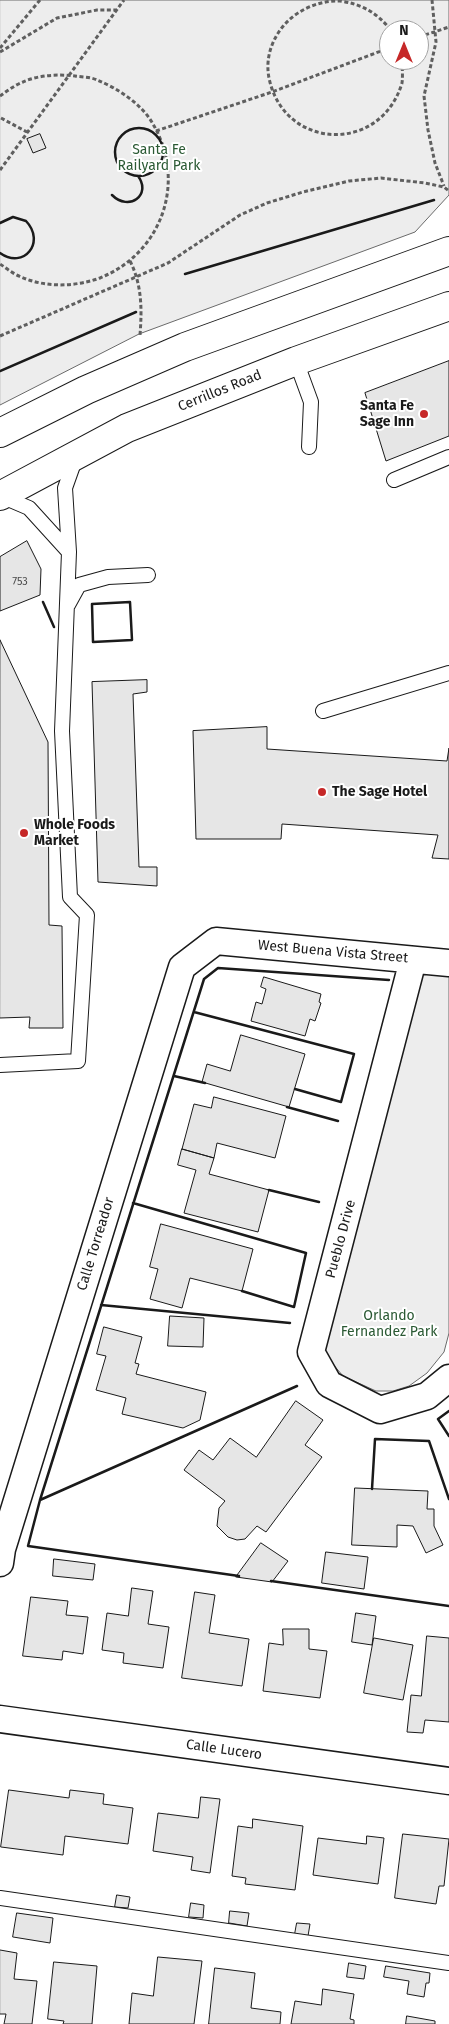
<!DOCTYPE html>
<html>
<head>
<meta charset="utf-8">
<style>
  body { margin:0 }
  #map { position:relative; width:449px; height:2024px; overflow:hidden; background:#fff; font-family:"Fira Sans",sans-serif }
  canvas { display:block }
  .north { position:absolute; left:379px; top:20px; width:50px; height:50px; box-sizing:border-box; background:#fff; border:1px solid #a3a3a3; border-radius:50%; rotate:0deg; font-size:14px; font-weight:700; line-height:20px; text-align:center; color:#1a1a1a }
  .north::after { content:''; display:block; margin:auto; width:18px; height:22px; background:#c62828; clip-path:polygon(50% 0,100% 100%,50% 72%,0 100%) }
</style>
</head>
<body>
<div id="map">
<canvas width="449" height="2024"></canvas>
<div class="north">N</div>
</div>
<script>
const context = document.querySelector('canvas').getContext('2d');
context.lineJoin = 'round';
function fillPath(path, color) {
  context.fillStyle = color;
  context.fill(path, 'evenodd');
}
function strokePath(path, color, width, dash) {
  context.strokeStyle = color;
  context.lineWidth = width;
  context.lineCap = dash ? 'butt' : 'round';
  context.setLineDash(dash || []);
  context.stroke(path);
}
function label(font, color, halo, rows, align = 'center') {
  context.font = font + ' "Fira Sans",sans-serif';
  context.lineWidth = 4;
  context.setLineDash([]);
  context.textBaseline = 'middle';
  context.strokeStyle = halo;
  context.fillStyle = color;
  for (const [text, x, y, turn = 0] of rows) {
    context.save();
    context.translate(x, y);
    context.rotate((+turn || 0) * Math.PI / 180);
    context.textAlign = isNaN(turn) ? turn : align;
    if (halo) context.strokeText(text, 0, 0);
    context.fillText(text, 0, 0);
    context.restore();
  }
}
const green = new Path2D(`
  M0,0h449v195l-34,37 -276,102 -139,71zM389,30h30v30h-30z
  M419,970l30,3v360l-5,19 -17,21 -18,13 -16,5h-17l-33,-15 -23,-27z`);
fillPath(green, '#ededed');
strokePath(green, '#6a6a6a', 1);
const building = new Path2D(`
  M40,134l6,14 -13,5 -6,-14z
  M449,361v75l-63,25 -21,-68z
  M27,541l14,28 -1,26 -40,16v-54z
  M0,640l48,102 1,183 13,1 1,102h-34l1,-11 -30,1z
  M147,680v12l-14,2 6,173h18v19l-59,-4 -6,-200z
  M267,727v22l180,12 2,-13v111l-17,-1 6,-23 -156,-11 -1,15h-85l-3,-108z
  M264,977l57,17 -2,8 2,1 -6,18 -5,-2 -5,17 -54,-15 5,-19 6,2 4,-15 -5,-2z
  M241,1035l64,19 -16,53 -87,-25 5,-18 23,7z
  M214,1097l72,19 -11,42 -58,-15 -3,15 -32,-9 12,-45 17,4z
  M182,1149l32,9 -5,16 60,16 -11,42 -74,-19 12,-43 -18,-5z
  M161,1224l92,25 -11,42 -52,-13 -8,30 -32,-9 8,-30 -8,-2z
  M170,1316l34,2 -1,29 -35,-1z
  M104,1327l38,10 -7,26 4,1 -3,10 70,18 -6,28 -17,8 -61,-14 4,-16 -30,-8 10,-34 -9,-2z
  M296,1401l27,19 -18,25 17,12 -56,75 -9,-6 -12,13 -8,1 -9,-3 -11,-11 2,-18 6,-7 -41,-31 15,-20 14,10 17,-22 26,19z
  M355,1488l73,3 -1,18h7v17l9,19 -17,8 -13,-27 -16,-1v22l-45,-2z
  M261,1543l27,18 -16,21 -36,-5z
  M326,1552l42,5 -4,32 -42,-6z
  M54,1559l41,5 -2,16 -40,-4z
  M132,1588l21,3 -5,33 21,3 -6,41 -40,-5 1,-10 -22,-3 5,-37 21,3z
  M195,1592l20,3 -6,38 40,6 -7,47 -60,-8z
  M31,1597l37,4 -2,14 22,2 -5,37 -20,-3 -1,9 -39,-4z
  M356,1613l20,3 -4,29 -20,-3z
  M283,1629h26v20l18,2 -7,47 -57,-7 6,-48 14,2z
  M427,1636l22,2v84l-24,-2 -2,13 -16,-1 4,-37 10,1z
  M374,1638l39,7 -10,55 -39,-7z
  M9,1790l60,8 1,-8 34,4 -1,10 30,4 -5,36 -63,-8 -2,19 -62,-8z
  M201,1797l19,2 -10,74 -19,-3 2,-13 -40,-6 5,-38 40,5z
  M253,1819l50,7 -8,64 -50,-6 1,-6 -14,-2 6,-50 14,2z
  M403,1834l46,5 -5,47h-5l-3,18 -41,-6z
  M367,1836l17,2 -6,46 -65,-9 5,-37 48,6z
  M117,1895l13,2 -2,11 -13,-1z
  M191,1903l13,2 -1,13 -14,-1z
  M230,1911l19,2 -2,13 -18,-3z
  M17,1913l36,5 -3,25 -37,-6z
  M297,1923l13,1 -2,12 -13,-2z
  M0,1950l17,3 -3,26 23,2 -5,43h-28l2,-10h-6z
  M158,1957l44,4 -8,63h-65l3,-31 21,3z
  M54,1962l43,4 -5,58h-29l1,-3 -16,-2z
  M349,1963l17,3 -2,13 -17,-2z
  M386,1966l44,7 -1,10h-3l-2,14 -17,-3 2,-13 -25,-4z
  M215,1968l40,5 -4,35 30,4 -1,12h-71z
  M323,1989l31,5 -4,25 4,1v4h-63l4,-23 26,4z
  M407,2016l28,5v3h-29z`);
fillPath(building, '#e6e6e6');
strokePath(building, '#1a1a1a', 1);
const service = new Path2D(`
  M296,361l15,41 -2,45
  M394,480l55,-23
  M1,496l28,12 40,44
  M68,605l11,-20 29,-8 40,-2
  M323,711l126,-38
  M0,1065l78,-4 9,-146 -17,-18 -8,-166 7,-179 -4,-64 11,-31
  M0,1898l449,65`);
const minor = new Path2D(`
  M413,960l-102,392 18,32 51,26 47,-14 22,-18
  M0,1563l2,-14 180,-582 34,-26 233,22
  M0,1719l449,62`);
const secondary = new Path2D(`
  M0,433l86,-43 99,-43 264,-96
  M0,496l127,-68 169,-67 153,-55`);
strokePath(service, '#1a1a1a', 16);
strokePath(minor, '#1a1a1a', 29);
strokePath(secondary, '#1a1a1a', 30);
strokePath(new Path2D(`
  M432,0l4,42 -12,54 4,34 7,33 9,23
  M391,30c-14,-17 -29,-26 -51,-29 -19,-1 -41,8 -54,22 -14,15 -21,35 -17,55 15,73 112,76 133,5 1,-7 0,-16 0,-23
  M419,37l30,-10
  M0,48l40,-48
  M0,52l57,-34 40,-8h20
  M0,96c7,-5 15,-11 23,-14 15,-7 35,-8 52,-6 7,1 16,1 22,4 20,8 45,24 56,44 34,58 9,129 -53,154 -25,9 -56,10 -81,-2 -7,-3 -13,-8 -19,-12
  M1,118l26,14
  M156,131l116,-39 117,-44
  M0,170l124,-170
  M130,261c12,24 12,48 10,74
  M0,336l168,-73 72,-48 27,-12 36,-11 46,-11 32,-3 44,5 19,4 5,4`), '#5f5f5f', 3, [4, 2.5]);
strokePath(service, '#fff', 14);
strokePath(minor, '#fff', 26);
strokePath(secondary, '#fff', 28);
strokePath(new Path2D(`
  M115 152a24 24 0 1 1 48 0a24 24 0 1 1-48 0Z
  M112,195c17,17 40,0 26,-19
  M0,223l13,-6 13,4c20,21 -2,49 -26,32
  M185,274l249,-74
  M0,371l136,-59
  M43,602l11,25
  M130,602l2,38 -39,2 -1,-38z
  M194,1012l160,42 -13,48 -46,-13
  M174,1076l31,7
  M287,1107l51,14
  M269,1190l50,12
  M133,1203l173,50 -12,54 -52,-16
  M101,1305l189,18
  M449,1411l-11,8 11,17
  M372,1489l3,-50 54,2 20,58
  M40,1500l164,-521 14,-11 171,12
  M239,1576l-211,-30 12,-46 257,-114
  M271,1581l178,25`), '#1a1a1a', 2.5);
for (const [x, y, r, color] of [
  [424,414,5,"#c62828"],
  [322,792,5,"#c62828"],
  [24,833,5,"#c62828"]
]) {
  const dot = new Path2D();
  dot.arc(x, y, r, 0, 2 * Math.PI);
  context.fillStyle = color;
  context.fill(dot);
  strokePath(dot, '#fff', 2);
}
label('11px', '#4d4d4d', null, [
  ["753",20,582]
]);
label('14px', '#2b5a34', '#fff', [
  ["Santa Fe",159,150],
  ["Railyard Park",159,166],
  ["Orlando",389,1316],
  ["Fernandez Park",389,1332]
]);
label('14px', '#1a1a1a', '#fff', [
  ["Cerrillos Road",220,391,-22],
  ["West Buena Vista Street",333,952,5],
  ["Pueblo Drive",341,1239,-75],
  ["Calle Torreador",96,1244,-73],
  ["Calle Lucero",224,1750,8]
]);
label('bold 14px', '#1a1a1a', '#fff', [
  ["Santa Fe",414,406,"right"],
  ["Sage Inn",414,422,"right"],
  ["The Sage Hotel",332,792],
  ["Whole Foods",34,825],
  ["Market",34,841]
], 'left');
</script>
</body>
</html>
